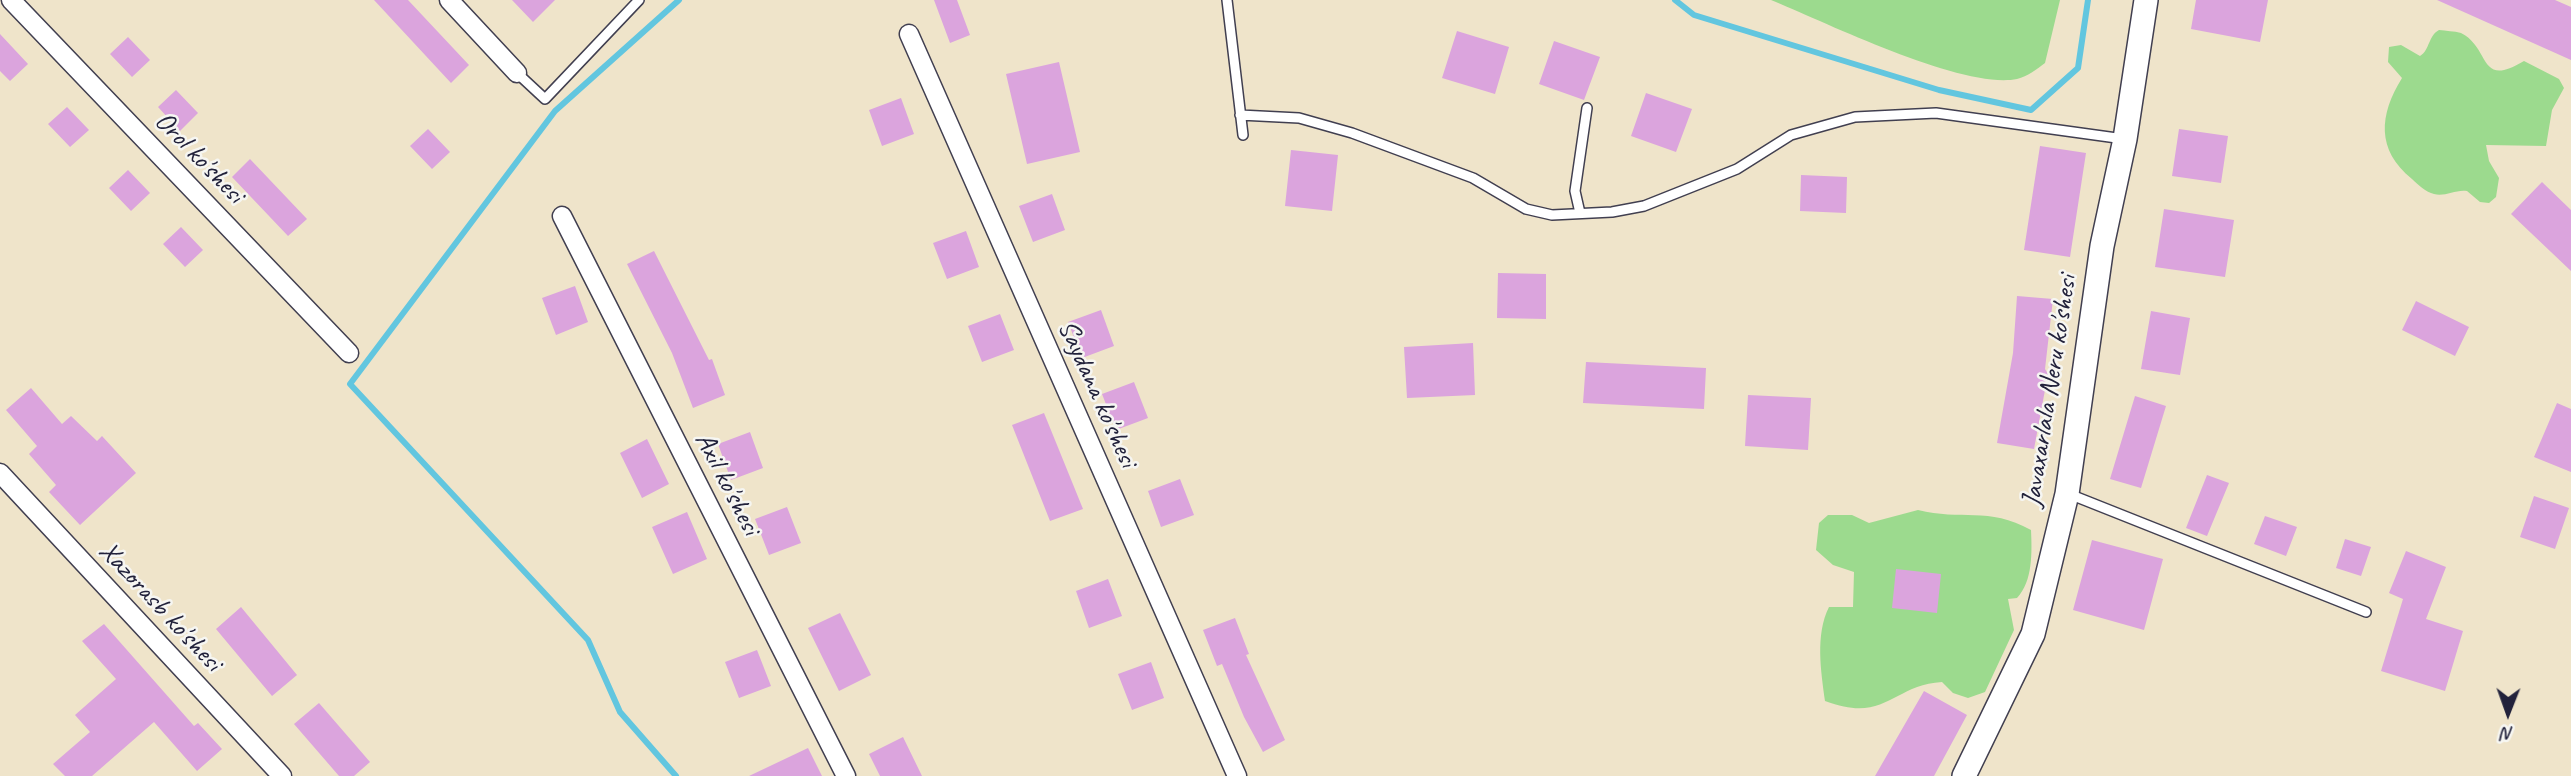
<!DOCTYPE html>
<html>
<head>
<meta charset="utf-8">
<style>
  body { margin:0 }
  #map { position:relative; width:2571px; height:776px; overflow:hidden; background:#efe4ca; font-family:Caveat,sans-serif }
  canvas { display:block }
  .north { position:absolute; left:2473px; top:678px; width:70px; height:70px; -webkit-text-stroke:5px #f6f6f2; paint-order:stroke; rotate:181deg; font-size:19px; font-weight:700; line-height:28px; text-align:center; color:#22223b }
  .north::after { content:''; display:block; margin:auto; width:24px; height:32px; background:#22223b; clip-path:polygon(50% 0,100% 100%,50% 72%,0 100%) }
</style>
</head>
<body>
<div id="map">
<canvas width="2571" height="776"></canvas>
<div class="north">N</div>
</div>
<script>
const context = document.querySelector('canvas').getContext('2d');
context.lineJoin = 'round';
function fillPath(path, color) {
  context.fillStyle = color;
  context.fill(path, 'evenodd');
}
function strokePath(path, color, width, dash) {
  context.strokeStyle = color;
  context.lineWidth = width;
  context.lineCap = dash ? 'butt' : 'round';
  context.setLineDash(dash || []);
  context.stroke(path);
}
function label(font, color, halo, rows, align = 'center') {
  context.font = font + ' Caveat,sans-serif';
  context.lineWidth = 5;
  context.setLineDash([]);
  context.textBaseline = 'middle';
  context.strokeStyle = halo;
  context.fillStyle = color;
  for (const [text, x, y, turn = 0] of rows) {
    context.save();
    context.translate(x, y);
    context.rotate((+turn || 0) * Math.PI / 180);
    context.textAlign = isNaN(turn) ? turn : align;
    if (halo) context.strokeText(text, 0, 0);
    context.fillText(text, 0, 0);
    context.restore();
  }
}
fillPath(new Path2D(`
  M1771,0h289l-15,63c-9,7 -17,13 -28,16 -54,11 -192,-57 -246,-79z
  M2439,30c7,1 15,1 22,3 30,15 17,56 63,28l35,18 5,9 -12,22 -6,36 -60,-1 3,16 10,17 -3,19 -7,6 -9,-1 -13,-11c-11,-2 -22,6 -33,3 -8,-2 -16,-9 -22,-15 -36,-29 -33,-64 -10,-101l-14,-16 1,-15 12,-2 19,11c10,-6 8,-20 19,-26z
  M1918,510c43,11 70,-4 113,20 1,22 2,51 -14,68l-9,1 6,31 -29,62 -17,6 -15,-5 -11,-11c-50,3 -56,42 -117,19 -4,-30 -10,-66 4,-94h24l1,-35 -21,-7 -17,-15 3,-27 9,-8h24l17,8z`), '#9cda8e');
strokePath(new Path2D(`
  M1675,0l19,15 245,75 92,20 47,-42 10,-68
  M676,776l-56,-64 -32,-72 -238,-256 205,-273 124,-111`), '#62c6df', 6);
fillPath(new Path2D(`
  M374,0h34l61,65 -18,18z
  M512,0h43l-22,22z
  M934,0h23l13,35 -20,8z
  M2196,0h72l-8,42 -69,-13z
  M2437,0h118l16,7v53z
  M1457,31l52,16 -14,47 -53,-16z
  M0,34l28,30 -18,17 -10,-10z
  M128,37l22,23 -18,17 -22,-23z
  M1554,41l46,16 -16,43 -45,-16z
  M1059,62l21,90 -53,12 -21,-90z
  M176,90l22,23 -18,18 -22,-24z
  M1646,93l46,16 -16,43 -45,-16z
  M901,98l13,36 -32,12 -13,-36z
  M67,107l22,23 -19,17 -22,-23z
  M428,129l22,23 -18,17 -22,-23z
  M2179,129l49,7 -7,47 -49,-7z
  M2040,146l46,7 -16,104 -46,-7z
  M1291,150l47,5 -6,56 -47,-5z
  M250,159l57,60 -19,17 -56,-59z
  M128,170l22,23 -19,18 -22,-23z
  M1801,175l46,2 -1,36 -46,-2z
  M2542,182l29,28v61l-60,-57z
  M1052,194l13,36 -32,12 -14,-36z
  M2164,209l70,11 -9,57 -70,-10z
  M181,227l22,23 -18,17 -22,-23z
  M966,231l13,36 -32,12 -14,-36z
  M654,251l55,109 3,-1 13,36 -32,13 -21,-55 -45,-89z
  M1498,273l48,1v45l-49,-1z
  M575,286l13,36 -32,13 -14,-37z
  M2017,296l36,3 -8,70 3,5 -14,75 -37,-6 16,-90z
  M2416,301l53,26 -14,29 -53,-26z
  M1101,310l13,36 -32,12 -14,-36z
  M2151,311l39,7 -10,57 -39,-6z
  M1000,314l14,36 -32,12 -14,-36z
  M1473,343l2,52 -68,3 -3,-51z
  M1586,362l120,6 -2,41 -121,-6z
  M1134,382l14,36 -32,12 -14,-36z
  M31,388l31,36 9,-8 26,25 5,-5 34,37 -56,52 -31,-33 7,-7 -27,-31 8,-8 -31,-36z
  M1748,395l63,3 -3,52 -63,-4z
  M2135,396l31,10 -25,82 -31,-9z
  M2557,403l14,6v63l-37,-15z
  M1044,413l39,96 -33,12 -38,-96z
  M750,432l13,36 -32,12 -13,-36z
  M647,439l22,45 -27,14 -22,-45z
  M2207,475l22,8 -22,53 -21,-8z
  M1180,479l14,36 -33,12 -13,-36z
  M2534,496l35,12 -14,41 -35,-12z
  M787,507l14,36 -32,12 -14,-36z
  M687,512l20,47 -34,15 -21,-47z
  M2265,516l32,11 -11,29 -32,-12z
  M2345,539l26,8 -10,29 -25,-8z
  M2092,540l71,19 -19,71 -71,-20z
  M2406,551l40,16 -20,52 37,12 -18,60 -64,-20 22,-72 -14,-6z
  M1896,569l45,5 -4,39 -45,-5z
  M1108,579l14,37 -33,12 -13,-37z
  M241,607l56,68 -25,21 -56,-67z
  M840,613l31,62 -32,16 -31,-63z
  M1235,618l14,36 -3,1 39,85 -22,12 -19,-35 -22,-53 -5,2 -14,-36z
  M104,624l90,102 4,-3 24,26 -25,22 -43,-49 -62,54h-27l-12,-12 37,-32 -15,-17 41,-36 -34,-38z
  M757,650l14,36 -32,12 -14,-36z
  M1151,662l13,36 -32,12 -14,-36z
  M1924,691l43,24 -33,61h-59z
  M319,703l51,59 -16,14h-15l-45,-52z
  M903,737l19,39h-42l-11,-22z
  M808,748l14,28h-73z`), '#dba4dd');
const service = new Path2D(`
  M1227,0l16,135
  M517,73l28,26 94,-99
  M1240,115l59,3 53,15 121,45 53,31 26,6 60,-3 32,-6 93,-37 54,-34 64,-18 81,-4 188,26
  M1580,213l-5,-22 12,-83
  M2069,494l297,118`);
const minor = new Path2D(`
  M11,0l338,353
  M449,0l68,73
  M909,34l328,742
  M562,216l284,560
  M0,473l282,303`);
const tertiary = new Path2D(`
  M1964,776l69,-142 34,-140 35,-248 23,-107 21,-139`);
strokePath(service, '#413f50', 12);
strokePath(minor, '#413f50', 21);
strokePath(tertiary, '#413f50', 26);
strokePath(service, '#fff', 9);
strokePath(minor, '#fff', 18);
strokePath(tertiary, '#fff', 23);
label('28px', '#22223b', '#f6f6f2', [
  ["Orol ko'shesi",199,158,46],
  ["Javaxarlala Neru ko'shesi",2050,391,-81],
  ["Saydana ko'shesi",1097,394,66],
  ["Axil ko'shesi",727,484,63],
  ["Xazorasb ko'shesi",160,607,47]
]);
</script>
</body>
</html>
